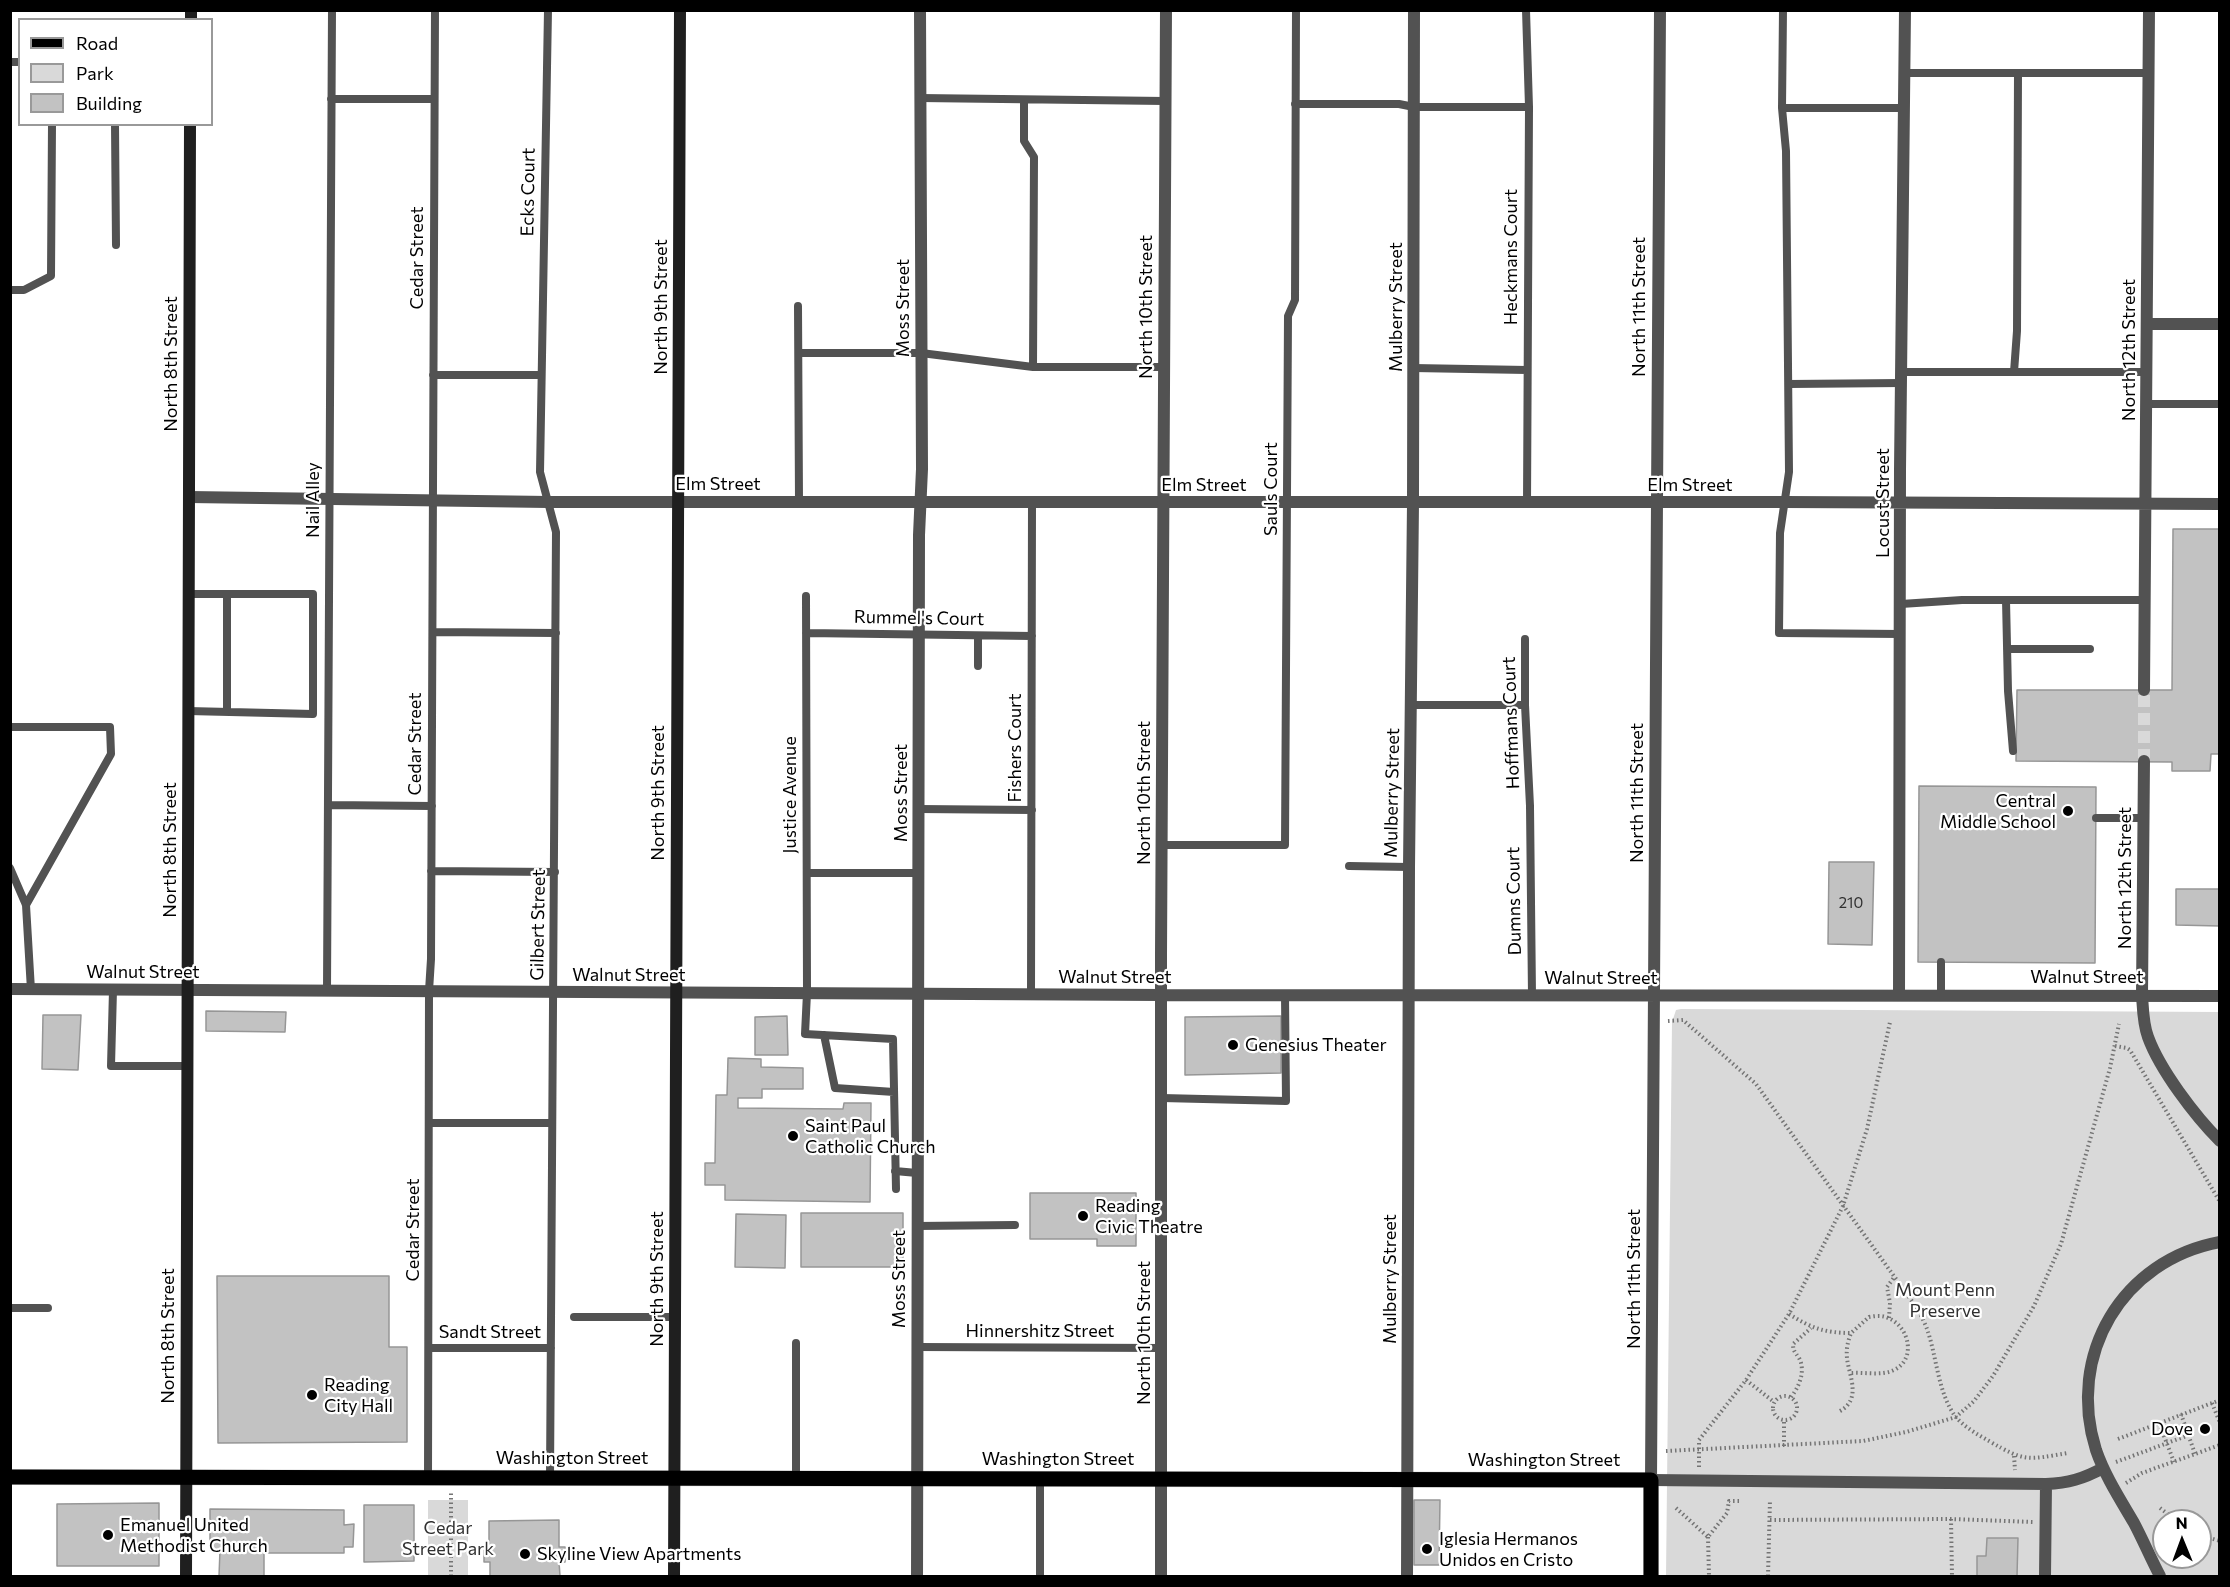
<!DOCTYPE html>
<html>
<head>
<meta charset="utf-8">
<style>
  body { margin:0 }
  #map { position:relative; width:2230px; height:1587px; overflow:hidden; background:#fff; font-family:Commissioner,sans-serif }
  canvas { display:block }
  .frame { position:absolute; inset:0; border:12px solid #000; pointer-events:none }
  .legend { position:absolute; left:18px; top:18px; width:195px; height:108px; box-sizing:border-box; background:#fff; border:2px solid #999; margin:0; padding:8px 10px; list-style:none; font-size:18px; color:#000 }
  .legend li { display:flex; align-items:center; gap:12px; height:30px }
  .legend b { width:30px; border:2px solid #999 }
  .north { position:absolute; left:2152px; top:1509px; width:60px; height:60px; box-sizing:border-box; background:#fff; border:2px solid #999; border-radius:50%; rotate:359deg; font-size:16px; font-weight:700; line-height:24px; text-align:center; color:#000 }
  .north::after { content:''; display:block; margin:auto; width:21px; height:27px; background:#000; clip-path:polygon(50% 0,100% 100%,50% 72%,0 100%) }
</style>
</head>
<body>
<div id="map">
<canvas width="2230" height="1587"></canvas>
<div class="frame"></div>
<ul class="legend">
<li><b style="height:8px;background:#000"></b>Road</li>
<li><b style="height:16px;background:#d9d9d9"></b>Park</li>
<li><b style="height:16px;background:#c2c2c2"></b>Building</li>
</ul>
<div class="north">N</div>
</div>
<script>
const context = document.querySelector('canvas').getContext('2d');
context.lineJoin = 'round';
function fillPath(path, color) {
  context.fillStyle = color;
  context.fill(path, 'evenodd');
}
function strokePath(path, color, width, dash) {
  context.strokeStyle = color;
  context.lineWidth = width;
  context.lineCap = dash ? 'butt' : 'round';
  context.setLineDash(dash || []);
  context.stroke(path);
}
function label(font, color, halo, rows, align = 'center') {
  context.font = font + ' Commissioner,sans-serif';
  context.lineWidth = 4.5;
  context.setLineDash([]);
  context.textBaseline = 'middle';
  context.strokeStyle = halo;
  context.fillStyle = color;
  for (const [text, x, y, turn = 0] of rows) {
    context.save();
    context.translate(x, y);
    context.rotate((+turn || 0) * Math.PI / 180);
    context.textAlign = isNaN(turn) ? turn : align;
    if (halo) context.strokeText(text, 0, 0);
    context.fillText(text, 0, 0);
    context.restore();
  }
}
fillPath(new Path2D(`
  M1681,1009l538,3v564h-553l6,-554 4,-12zM2164,1521h36v36h-36z
  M428,1500h40v76h-40z`), '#d9d9d9');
const building = new Path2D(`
  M2173,529h47v225h-9l-1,17h-38v-9l-156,-1 1,-71h155z
  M1919,786l177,1 -1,176 -177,-1z
  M1829,862h45l-2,83 -44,-1z
  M2176,889h44v37l-44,-1z
  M206,1011l80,1 -1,20 -79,-1z
  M43,1015h38l-3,55 -36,-1z
  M787,1016l1,39h-33v-38z
  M1281,1016v57l-96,2v-58z
  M728,1058l33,1v8l42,1v21h-41v9h-24v10l105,1 1,-6h27l-1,99 -145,-2v-15h-20v-22h10l1,-68h11z
  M1030,1193h106v53h-39v-7h-67z
  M801,1213h102v54h-102z
  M736,1214l50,1 -1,53 -50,-1z
  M217,1276h172v71h18v95l-189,1z
  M1414,1500h26l-1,65h-25z
  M159,1503v63h-102v-62z
  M364,1505h50v56l-50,1z
  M210,1509l134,1v15l10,-1 -1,23h-9v6h-80v23h-45l1,-26h-10z
  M559,1520v27h6v15h-6l1,14h-70v-14h-6v-15h5v-26z
  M1987,1538h31l-1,38h-40v-20h9z`);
fillPath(building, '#c2c2c2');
strokePath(building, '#969696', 1.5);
strokePath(new Path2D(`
  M2144,761v-71`), '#d9d9d9', 12, [12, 6]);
const primary = new Path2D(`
  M10,1477l1641,3v96`);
strokePath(primary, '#dbdbdb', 16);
strokePath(new Path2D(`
  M1668,1021l15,-1 73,64 163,227c3,7 7,14 9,21 9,27 10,60 27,84 8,10 23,19 34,25 36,21 38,19 79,12
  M2115,1046l12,2 3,2 90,152
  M1789,1314c22,14 36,19 62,19l18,-16c6,-1 13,-2 19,1 21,8 29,41 6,52 -12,6 -30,2 -43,3
  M1889,1318l1,-15 -3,-16 8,-11
  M1746,1380l28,22
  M1773 1408a12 12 0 1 1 24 0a12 12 0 1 1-24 0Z
  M1791,1397c8,-10 15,-26 8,-39 -4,-6 -6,-7 -6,-14l18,-16
  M2212,1403l8,20
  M1840,1411c22,-12 9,-35 7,-53 -1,-9 1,-17 4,-25
  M2181,1414l14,40
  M2159,1423l15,39
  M2118,1439l102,-39
  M1784,1446v-26
  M1666,1451l197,-10 43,-9 50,-15 18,-16 19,-25 41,-70 27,-62 49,-176 9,-44
  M2014,1456l1,14
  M2116,1462l73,-27
  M1699,1467v-27l47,-60 43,-66 54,-108 24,-77 23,-107
  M2126,1483l16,-10 78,-28
  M1676,1508l32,29 19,-24 2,-12h13
  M2160,1508l17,13
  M1951,1519l1,57
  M1770,1520l181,-1 82,3
  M2200,1535l20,6
  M1708,1537l1,39
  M451,1576v-83
  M1768,1576l2,-76`), '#747474', 4, [1.5, 3]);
strokePath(new Path2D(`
  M548,10l-8,462 16,60 -6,946
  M1526,10l3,97 -2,396
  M1783,10l-1,98 4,43 3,321 -9,61 -1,100 122,1
  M10,62h10
  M1905,73h244
  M920,98l245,3
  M331,99h103
  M1024,100v41l10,16 -1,210
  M1295,104h104l15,3h115
  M1782,108h122
  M115,124l1,121
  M10,290h14l27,-14 1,-152
  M798,306l1,196
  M799,353h122l112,14h131
  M1413,368l114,2
  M1903,372h243
  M2014,372l3,-41 1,-258
  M433,375h108
  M1789,384l113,-1
  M2146,404h74
  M227,594v118
  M806,596l1,397 -2,41 88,5 3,150
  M2006,600l2,91 5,60
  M1901,604l61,-4h183
  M433,632l123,1
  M806,633l226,3
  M978,636v30
  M1525,639v66l5,101 2,190
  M2007,649h83
  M1411,705h114
  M188,711l125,3v-120h-124
  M10,727h100l1,27 -85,151
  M328,805l104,1
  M919,809l113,1
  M2096,818h48
  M1162,845h123l3,-529 7,-16 1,-290
  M1349,866l60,1
  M10,868l16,37 5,85
  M431,871l124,1
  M807,873h112
  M1941,962v33
  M113,990l-2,76h76
  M327,991l5,-981
  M1031,994l1,-492
  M824,1035l11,53 59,4
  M1162,1098l124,3 -1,-106
  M429,1123h123
  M895,1171l22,2
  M917,1226l98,-1
  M10,1308h38
  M574,1317h101
  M917,1347l245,1
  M429,1348h122
  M428,1477l1,-486 2,-32 4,-949
  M796,1478v-135
  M1040,1479v97`), '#525252', 8);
strokePath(new Path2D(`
  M2147,324h73
  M189,497l359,5h1236l436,2
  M2144,690l5,-680
  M2144,761l-2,234c1,14 1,29 6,42 12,33 47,79 72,104
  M1899,995l1,-526 5,-459
  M1651,1480l395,4c22,-1 37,-5 57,-16
  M917,1576l2,-1041 3,-66 -2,-459
  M1407,1576l2,-709 4,-364 1,-493
  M2045,1576l1,-92
  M2160,1576c-9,-17 -17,-36 -26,-53 -14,-24 -29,-47 -38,-73 -30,-95 26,-190 124,-208`), '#525252', 12);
strokePath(new Path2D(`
  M10,989l1152,6 1058,1
  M1651,1480l9,-1470
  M1161,1576v-624l5,-942`), '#525252', 12);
strokePath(new Path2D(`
  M191,20v-10
  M186,1576l4,-1452
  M674,1576l6,-1566`), '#1f1f1f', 12);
strokePath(primary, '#000', 15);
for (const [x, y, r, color] of [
  [2068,811,6,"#000"],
  [1233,1045,6,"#000"],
  [793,1136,6,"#000"],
  [1083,1216,6,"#000"],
  [312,1395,6,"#000"],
  [2205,1429,6,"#000"],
  [108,1535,6,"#000"],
  [1427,1549,6,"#000"],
  [525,1554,6,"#000"]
]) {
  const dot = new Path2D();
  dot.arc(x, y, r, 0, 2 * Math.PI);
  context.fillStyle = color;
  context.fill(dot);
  strokePath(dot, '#fff', 2);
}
label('15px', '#303030', null, [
  ["210",1851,903]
]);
label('18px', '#000', '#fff', [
  ["Ecks Court",528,192,-89],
  ["Heckmans Court",1511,257,-90],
  ["Cedar Street",417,258,-90],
  ["North 9th Street",661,307,-90],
  ["North 10th Street",1146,307,-90],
  ["Mulberry Street",1396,307,-90],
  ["North 11th Street",1639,307,-90],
  ["Moss Street",903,308,-90],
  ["North 12th Street",2129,350,-90],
  ["North 8th Street",171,364,-90],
  ["Elm Street",718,484],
  ["Elm Street",1204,485],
  ["Elm Street",1690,485],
  ["Sauls Court",1271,489,-90],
  ["Nail Alley",313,500,-90],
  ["Locust Street",1883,503,-90],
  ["Rummel's Court",919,618,1],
  ["Hoffmans Court",1511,723,-92],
  ["Cedar Street",415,744,-90],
  ["Fishers Court",1015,748,-90],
  ["North 9th Street",658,793,-90],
  ["Moss Street",901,793,-90],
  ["North 10th Street",1144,793,-90],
  ["Mulberry Street",1392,793,-89],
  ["North 11th Street",1637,793,-90],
  ["Justice Avenue",790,795,-90],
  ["North 8th Street",170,850,-90],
  ["North 12th Street",2125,878,-90],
  ["Dumns Court",1514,901,-91],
  ["Gilbert Street",538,925,-89],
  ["Walnut Street",143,972],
  ["Walnut Street",629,975],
  ["Walnut Street",1115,977],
  ["Walnut Street",2087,977],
  ["Walnut Street",1601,978],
  ["Cedar Street",413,1230,-90],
  ["North 9th Street",657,1279,-90],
  ["Moss Street",899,1279,-90],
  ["Mulberry Street",1390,1279,-90],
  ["North 11th Street",1634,1279,-90],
  ["Hinnershitz Street",1040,1331],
  ["Sandt Street",490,1332],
  ["North 10th Street",1144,1333,-90],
  ["North 8th Street",168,1336,-90],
  ["Washington Street",572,1458],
  ["Washington Street",1058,1459],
  ["Washington Street",1544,1460]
]);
label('18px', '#000', '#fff', [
  ["Central",2056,801,"right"],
  ["Middle School",2056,822,"right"],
  ["Genesius Theater",1245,1045],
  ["Saint Paul",805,1126],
  ["Catholic Church",805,1147],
  ["Reading",1095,1206],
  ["Civic Theatre",1095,1227],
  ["Reading",324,1385],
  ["City Hall",324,1406],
  ["Dove",2193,1429,"right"],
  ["Emanuel United",120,1525],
  ["Methodist Church",120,1546],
  ["Iglesia Hermanos",1439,1539],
  ["Unidos en Cristo",1439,1560],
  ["Skyline View Apartments",537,1554]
], 'left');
label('18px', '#303030', '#fff', [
  ["Mount Penn",1945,1290],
  ["Preserve",1945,1311],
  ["Cedar",448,1528],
  ["Street Park",448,1549]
]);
</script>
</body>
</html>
